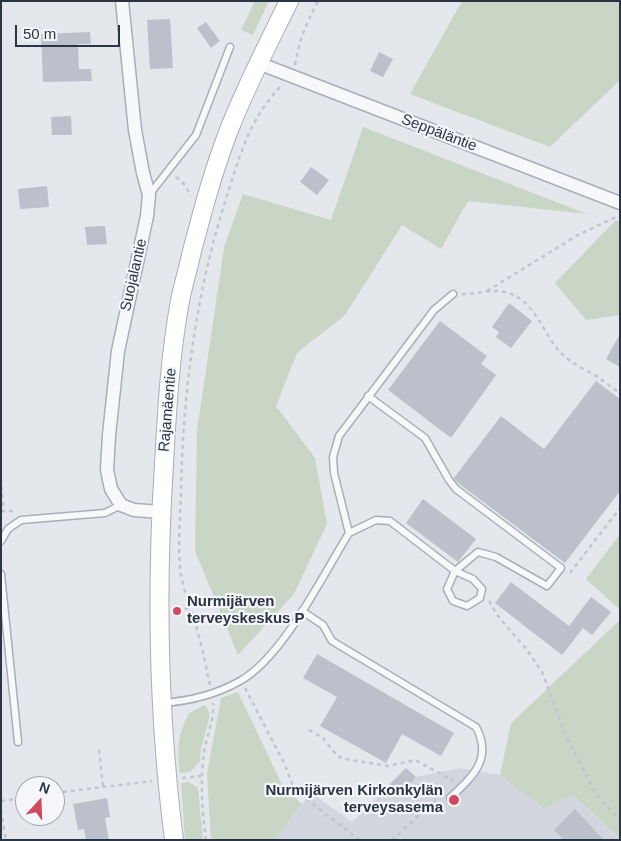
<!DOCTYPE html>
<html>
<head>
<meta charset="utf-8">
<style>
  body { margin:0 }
  #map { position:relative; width:621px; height:841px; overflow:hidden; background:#e4e7ec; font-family:Arial,sans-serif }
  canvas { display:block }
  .frame { position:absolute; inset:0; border:2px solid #2b3445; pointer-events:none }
  .north { position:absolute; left:15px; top:776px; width:50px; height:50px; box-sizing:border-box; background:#f4f6f9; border:1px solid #a4a8b1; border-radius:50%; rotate:20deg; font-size:14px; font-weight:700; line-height:20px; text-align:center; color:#2b3445 }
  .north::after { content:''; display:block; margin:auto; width:18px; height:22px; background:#d1495b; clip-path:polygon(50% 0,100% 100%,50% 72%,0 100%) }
  .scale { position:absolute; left:15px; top:25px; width:105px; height:22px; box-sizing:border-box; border:2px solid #2b3445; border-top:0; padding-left:6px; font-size:15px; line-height:18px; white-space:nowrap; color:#2b3445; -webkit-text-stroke:4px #f4f6f9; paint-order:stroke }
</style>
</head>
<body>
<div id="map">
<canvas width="621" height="841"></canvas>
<div class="frame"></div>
<div class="north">N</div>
<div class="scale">50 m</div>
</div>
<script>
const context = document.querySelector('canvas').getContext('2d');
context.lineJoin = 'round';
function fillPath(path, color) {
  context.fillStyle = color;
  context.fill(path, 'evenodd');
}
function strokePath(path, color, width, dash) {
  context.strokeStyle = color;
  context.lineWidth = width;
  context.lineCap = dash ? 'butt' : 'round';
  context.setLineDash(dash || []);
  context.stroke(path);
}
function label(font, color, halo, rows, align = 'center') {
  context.font = font + ' Arial,sans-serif';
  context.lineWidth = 4.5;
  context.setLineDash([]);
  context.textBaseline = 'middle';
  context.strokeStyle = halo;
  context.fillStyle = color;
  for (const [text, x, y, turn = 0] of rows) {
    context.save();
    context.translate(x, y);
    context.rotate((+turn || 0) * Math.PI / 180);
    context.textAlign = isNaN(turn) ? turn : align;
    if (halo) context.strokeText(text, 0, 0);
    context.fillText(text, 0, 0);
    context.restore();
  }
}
fillPath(new Path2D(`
  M460,768l40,7 44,34 29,-14 47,45h-342l-2,-2 35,-45 41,29 36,-36 11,10 17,-19z`), '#d2d6de');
fillPath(new Path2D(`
  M255,1h14l-16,34 -12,-5z
  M462,1h158v79l-70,67 -140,-53z
  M363,127l224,87 -119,-13 -27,48 -39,-24 -57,90 -48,38 -21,53 39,52 12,66 -33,70 -56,61 -43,-104 2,-120 27,-183 19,-54 88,26z
  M616,220l4,2v93l-34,5 -31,-37z
  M620,534v76l-34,-31z
  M620,620v219l-47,-44 -29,14 -44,-34 11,-52z
  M238,692l45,95 19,17 -26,34 2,2h-67l-4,-67 14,-75z
  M205,705l4,7v7l-8,30 -1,12 -10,11 -10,1c-3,-27 -3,-35 9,-60z
  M189,782l9,6 5,52h-18l-4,-57z`), '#c9d6c5');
fillPath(new Path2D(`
  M170,19l3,49 -23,1 -3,-49z
  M206,22l14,19 -9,7 -14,-20z
  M90,32l1,12h-13l1,25h12l1,12 -49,1 -2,-48z
  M379,52l14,7 -10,18 -13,-6z
  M71,116l1,19h-20l-1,-18z
  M311,167l18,13 -12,15 -17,-13z
  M47,186l2,21 -29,2 -2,-20z
  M105,226l2,18 -20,1 -2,-18z
  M509,303l23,18 -21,27 -15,-11 3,-5 -7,-5z
  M440,321l47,35 -6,8 15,11 -45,63 -63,-48z
  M620,334v33l-14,-8z
  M596,381l24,18v92l-55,72 -107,-80 -4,-5 47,-62 43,33z
  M423,499l53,40 -18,23 -52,-39z
  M511,582l58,44 22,-29 20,15 -19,23 -9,-7 -21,27 -67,-52z
  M317,654l137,79 -13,23 -39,-22 -16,29 -66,-37 17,-29 -34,-19z
  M406,768l10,9 -17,19 -11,-10z
  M107,798l3,19 -5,1 4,22h-23l-2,-11 -6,1 -5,-26z
  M575,809l29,31h-40l-10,-10z`), '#bbc0ca');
const lane = new Path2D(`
  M149,195l47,-60 34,-88
  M349,533l27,-13 14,1 65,50 -8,18 6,12 14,5 13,-8 2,-9 -9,-10 -18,-8 23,-19 18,5 51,29 14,-18 -105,-79 -7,-9 -24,-42 -57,-42
  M1,541l7,-12 13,-9 84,-7 16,-8
  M1,574l17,168
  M302,611l21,14 9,16 144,86c17,32 -3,49 -26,71
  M163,703c26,-2 54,-9 77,-22 43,-24 83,-106 109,-148l-15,-60 -1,-16 6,-21 95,-126 19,-16`);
const street = new Path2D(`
  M122,1l13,129 8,43 6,22 -2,21 -29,135 -9,84 -2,35 4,19 10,16 13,5 27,2
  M258,63l362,140`);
const secondary = new Path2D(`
  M174,840c-16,-125 -18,-251 -10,-376 3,-54 6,-109 16,-163 3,-16 8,-31 11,-46 11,-42 22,-84 38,-125 17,-44 39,-86 60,-129`);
strokePath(lane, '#a9aeb7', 9);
strokePath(street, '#a9aeb7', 15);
strokePath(secondary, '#a9aeb7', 20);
strokePath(new Path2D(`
  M295,65c4,-25 11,-41 23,-64
  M176,177l8,7 7,12
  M487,291l91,-56 40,-19
  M462,294c15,0 29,-5 43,-2 29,7 37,39 54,59 11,12 25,18 39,26 7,5 14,11 22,16
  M1,486l3,26
  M1,511h15
  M570,573l50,-65
  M489,601l9,15 29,34 15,22 24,64 31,60 23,24
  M177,611l12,-3
  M210,685c-4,-17 -7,-35 -12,-52 -6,-22 -15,-42 -18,-65 -2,-25 0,-51 1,-76 2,-104 16,-207 49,-306 13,-40 21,-68 51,-100
  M245,688l40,77 9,24 65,51
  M309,730l14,8 14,18 8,3 43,7 27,-6 39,21
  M99,750l4,36
  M182,778l19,-2
  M55,793l97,-12
  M1,801l24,-3
  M1,810l5,30
  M206,840c-4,-29 -6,-58 -2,-87 2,-17 11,-33 9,-50
  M392,840l49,-45`), '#c2c5cb', 2.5, [4, 4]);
strokePath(lane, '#f7f8fa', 6);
strokePath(street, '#f7f8fa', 12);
strokePath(secondary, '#fff', 18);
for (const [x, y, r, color] of [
  [177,611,5,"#d1495b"],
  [454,800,6,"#d1495b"]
]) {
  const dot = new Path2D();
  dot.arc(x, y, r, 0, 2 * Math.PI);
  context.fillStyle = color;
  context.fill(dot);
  strokePath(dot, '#f4f6f9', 2);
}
label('15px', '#2b3445', '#f4f6f9', [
  ["Seppäläntie",439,133,21],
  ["Suojalantie",134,275,-77],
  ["Rajamäentie",168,410,-85]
]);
label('bold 15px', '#2b3445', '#f4f6f9', [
  ["Nurmijärven",187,602],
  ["terveyskeskus P",187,619],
  ["Nurmijärven Kirkonkylän",443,791,"right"],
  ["terveysasema",443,808,"right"]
], 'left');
</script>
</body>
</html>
